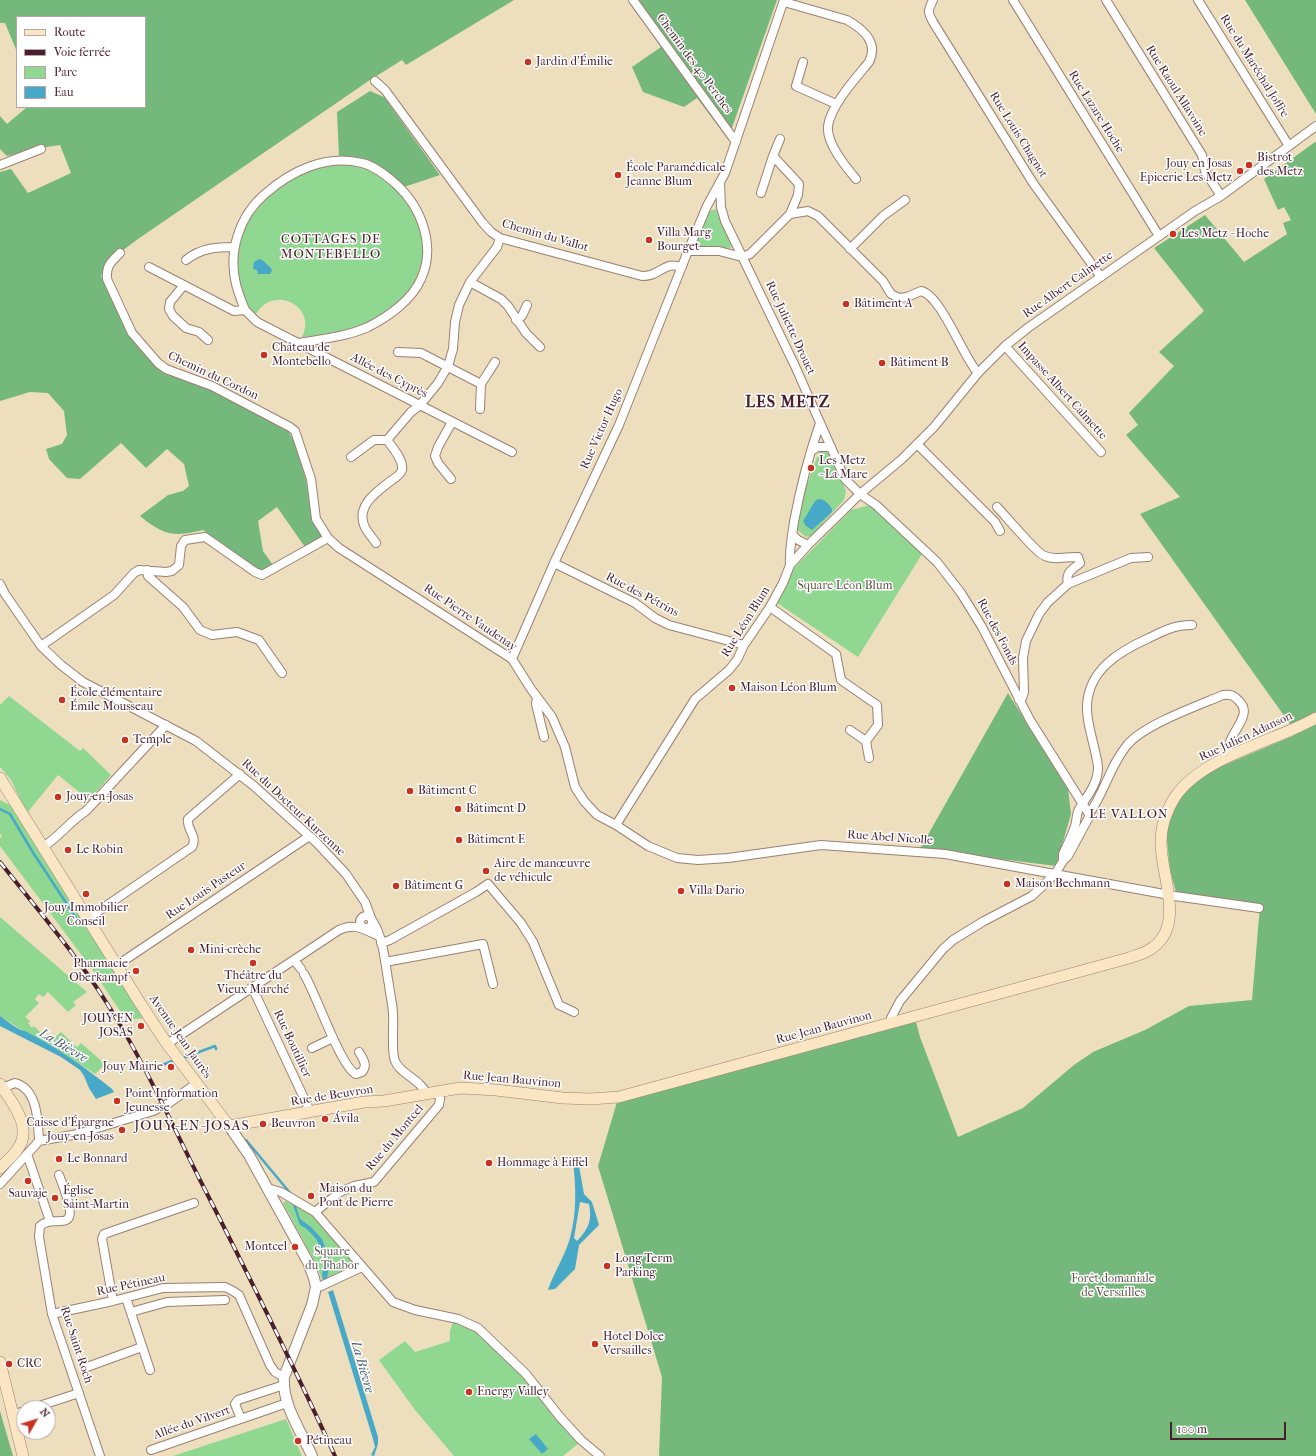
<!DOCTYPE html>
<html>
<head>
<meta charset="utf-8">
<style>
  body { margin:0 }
  #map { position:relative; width:1316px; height:1456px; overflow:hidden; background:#eddfbd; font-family:"IM FELL French Canon",serif }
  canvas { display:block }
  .legend { position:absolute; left:16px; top:16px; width:130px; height:92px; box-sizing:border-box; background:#fff; border:1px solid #b7a5aa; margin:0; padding:5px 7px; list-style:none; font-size:12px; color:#4a1f2b }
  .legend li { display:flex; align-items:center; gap:8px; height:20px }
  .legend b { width:20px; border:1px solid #b7a5aa }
  .north { position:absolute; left:16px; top:1400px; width:40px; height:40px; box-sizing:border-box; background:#fff; border:1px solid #b7a5aa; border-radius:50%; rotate:51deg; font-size:11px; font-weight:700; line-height:16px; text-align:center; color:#4a1f2b }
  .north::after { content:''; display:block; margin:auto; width:14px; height:18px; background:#c8321e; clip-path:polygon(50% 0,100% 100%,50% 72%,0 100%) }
  .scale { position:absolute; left:1170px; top:1422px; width:116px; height:18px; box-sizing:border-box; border:2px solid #4a1f2b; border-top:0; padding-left:5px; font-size:12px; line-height:14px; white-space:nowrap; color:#4a1f2b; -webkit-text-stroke:3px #fff; paint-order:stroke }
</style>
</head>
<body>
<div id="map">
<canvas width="1316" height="1456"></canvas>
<ul class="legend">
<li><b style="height:5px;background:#fbe6c4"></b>Route</li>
<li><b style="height:5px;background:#4a1f2b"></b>Voie ferrée</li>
<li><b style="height:11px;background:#90d791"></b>Parc</li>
<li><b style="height:11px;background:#48a8c7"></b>Eau</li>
</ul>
<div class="north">N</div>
<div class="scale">100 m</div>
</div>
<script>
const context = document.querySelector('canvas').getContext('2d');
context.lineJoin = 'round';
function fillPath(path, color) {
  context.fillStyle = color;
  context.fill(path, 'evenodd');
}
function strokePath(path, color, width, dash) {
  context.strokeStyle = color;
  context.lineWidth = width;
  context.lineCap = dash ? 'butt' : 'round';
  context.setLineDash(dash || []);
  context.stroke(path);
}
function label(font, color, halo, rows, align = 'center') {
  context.font = font + ' "IM FELL French Canon",serif';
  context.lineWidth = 3;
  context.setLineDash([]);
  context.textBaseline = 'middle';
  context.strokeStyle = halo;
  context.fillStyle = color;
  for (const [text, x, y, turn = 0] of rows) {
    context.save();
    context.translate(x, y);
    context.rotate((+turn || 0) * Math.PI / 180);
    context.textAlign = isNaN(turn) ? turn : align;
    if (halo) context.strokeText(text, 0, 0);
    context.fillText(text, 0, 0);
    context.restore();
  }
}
fillPath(new Path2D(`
  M336,163c17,2 29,3 44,12 30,18 55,65 39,100 -3,7 -9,13 -14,19 -3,4 -6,8 -10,12 -29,23 -57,28 -93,31 16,-31 -30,-54 -47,-21l-9,-11 -7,-25 -2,-16 3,-29 16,-29 30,-25 25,-12z
  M716,209l16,37 -3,3 -27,-2 -4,-1 -2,-5 14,-30z
  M825,450l4,1 17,40 -2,9 -33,36 -5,1 -10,-8 7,-42 4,-3 12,-32z
  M870,505l20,17 32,32 -64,103 -81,-54 17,-35 57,-58z
  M9,696l71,55 3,-3 28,27 -22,25 -31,-25 -31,38 -16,-33 -11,-13v-62z
  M0,800l10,5 31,46 103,167 -18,2 -34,-51 -92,-123v-8l2,-2 -2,-3z
  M0,917l87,75 -14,10 3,3 -8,7 -20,-20 -5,5 -4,-3 -4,5 4,4 -14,14 5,4 -2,2 4,5 2,-2 8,8 -2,2 6,3 2,-1 3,3 10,-9 16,15 4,-4 24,21 -10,10 -44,-29 -31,-16 -20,-13z
  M285,1201l28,13 49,53 -40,13 -6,-16 -33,-61z
  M453,1322l21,9 12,9 34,33 58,71 -15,12h-109l-39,-46 -36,-50 26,-19 10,11 35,-11v-10z
  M286,1419l16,37h-129z`), '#90d791');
fillPath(new Path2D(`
  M0,0h514l-108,65 -4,-5 -32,20 -232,159 -32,24 -5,13 29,60 26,30 56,24 76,41 6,10 12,39 6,40 10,17 -17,10 -28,-40 -19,14 5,30 10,14 -12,6 -58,-41c-29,7 -39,6 -63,-14l28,-21 15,-4 6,-5 -5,-22 -17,-15 -21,19 -25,-25 -41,36 -13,-1 -18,-19 -3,-10 16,-5 5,-9 -3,-24 -16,-18 -18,-1 -30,9v-229l11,-3 17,24 43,-20 -11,-28 -20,3 -33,8 -7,-7v-33l7,8 20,-17h118v-90h-128v35l-12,-29h-5z
  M628,0h149l-49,139 -31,-41 -13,9 -41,-15 -11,-25 29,-20z
  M1245,0h71v114z
  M370,91l14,6 56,78 -36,12 -31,-24 -12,-5 -22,-1 -2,-45z
  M1315,142l1,1v1313h-657l3,-79 -64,-211 19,-64 299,-80 4,15 38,100 65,-29 51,-43 19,-13 52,-22 44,-24 63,-6 8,-94 -83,-10 -7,-26 -4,-40 16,-38 33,-23 80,-34 -5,-11 -150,-210 40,-17 -54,-62 12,-10 -9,-12 45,-47 -15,-14 45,-41 -50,-63 51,-33 39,47 43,-28 -4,-11 8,-3 -7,-13 -6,3 -14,-31z
  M1008,693l60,96 3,25 -15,52 -136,-17z
  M0,1411l13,45h-13z`), '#74b87b');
fillPath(new Path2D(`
  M259,259l3,1 9,8 1,3 -2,3h-12l-1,-4 -4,-1 1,-7z
  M818,499c7,0 11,5 14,10v3l-20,18 -6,-4 -3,-5 12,-20z
  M0,1016c6,4 19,15 25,15 33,17 57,34 87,58l2,3 -18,7 -7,-11 -5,-12 -4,-6 -19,-13 -61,-31z
  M578,1160l6,34 8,8 7,23 -20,20 -4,24 -20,20 -7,1c6,-18 17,-34 22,-52 7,-26 6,-51 3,-77zM580,1202l9,2c3,17 0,24 -12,37l-3,-3z
  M293,1205l3,1 4,13 11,8 11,12 8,22 -3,18 -4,1c-2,-8 1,-14 0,-22 -1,-14 -11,-27 -23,-33z
  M333,1290l45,147v7l-4,12 -3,-1 4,-8 -2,-8 -45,-147z
  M536,1434l12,15 -6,5 -13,-15z`), '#48a8c7');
strokePath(new Path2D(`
  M0,809l10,5 22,37 44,67
  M183,1058l32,-12 1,3
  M150,1070l22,-9
  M246,1140l45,54`), '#48a8c7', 2.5);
const minor = new Path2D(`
  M633,0l103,142
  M933,0c-5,11 -6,11 0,22l100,161 68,94
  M1013,0l146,236
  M1106,0l96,155 3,16 16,25
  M1198,0l91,146
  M784,2l63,18c16,9 32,22 22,42 -13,16 -38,43 -41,64 -2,17 18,41 28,53
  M803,62l-7,24 40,18
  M375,81l10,9 97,132 9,10 9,6 142,38c13,0 16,-6 27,-10 4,-1 9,0 13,1
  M773,156l7,-17
  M0,165l41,-16
  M720,182l1,25 4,14 70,145 50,113 15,15 16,11 61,57 24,31 21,34 48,93 59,94v3l-21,39 -5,5 -8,13 -23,22 -48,25 -31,19 -10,9 -43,52 -9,17 1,5
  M761,193l12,-37 26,28 -1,11 -8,19
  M850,249l33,-33 22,-16
  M688,251h31l23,6
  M120,253c-9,9 -14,12 -13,26l25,54 26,30 8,6 46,17 78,41 5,4 16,48 5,40 12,19 11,10 173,111 19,30 21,28 13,30 10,40 9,14 13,14 19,10 32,21 29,12 21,2 30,-2 93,-13 124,9 230,42 84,12
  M742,257l8,-3 40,-40 18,-3 10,5 65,65 8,13 8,4 8,-1 14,-6c20,4 42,66 57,82
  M186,260c15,-12 30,-13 49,-13
  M149,267l85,44 11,-1 12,12 41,21 214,109
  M470,282l31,17 7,7 18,27 14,14
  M184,285l-14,17 -1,7 4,7 13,12 13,4 9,8
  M245,310c-3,-8 -7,-17 -9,-26 -8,-32 3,-68 29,-90 26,-23 61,-40 97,-31 13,3 25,13 35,22 25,23 39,62 24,94 -9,21 -33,38 -53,48 -22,10 -47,12 -70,16
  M516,320l6,-4 5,-11
  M1005,346l96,106
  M398,352l23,1 60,31 14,-22
  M480,409l1,-25
  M917,444l78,78 5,9
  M813,450l4,-3h14
  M351,457l23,-17h13l24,-28 9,-7 18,-22 10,-17 5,-17 2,-27 4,-17 11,-23 27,-35 3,-9
  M451,479l-13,-16 -3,-7 3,-9 14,-25
  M997,507c8,8 40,47 48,49 11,5 22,0 33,1l2,6c-8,7 -15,9 -12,21
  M792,534l6,6 10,5
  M376,543c-4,-6 -10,-12 -12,-18 -7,-19 11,-32 24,-42 5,-4 12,-7 14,-13 2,-10 -10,-23 -15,-30
  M554,563l81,40 20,15 14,7 75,20
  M790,565c-1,-14 2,-29 4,-43 6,-33 15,-67 26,-99
  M147,570l1,6 35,31 17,23 12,5 25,-3 22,8 23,33
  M0,584l5,10 36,52 20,19 22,17 113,59 58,45 63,57 29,31 19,28 6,16
  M770,607l66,47 5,26 36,25 1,20 -12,16 3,17
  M41,646l73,-51 20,-22 5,-3 27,2 6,-1 7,-6 2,-19 4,-6 20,-3 50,35 7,3 66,-37
  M512,659l42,-96 65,-138 69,-174 19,-45 18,-33 59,-173
  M537,697l-1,7 8,33
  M1019,700l3,-2 2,-6 -1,-34 3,-17 13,-27 9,-12 20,-18 63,-26 17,-1
  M850,730l16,11
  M1089,814c16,-22 21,-49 39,-70 18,-20 69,-38 95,-49 7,-1 11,0 16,6 17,16 -17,35 -10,56
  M616,825l79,-126 34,-29 8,-10 7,-15 26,-38 13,-24 7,-18 18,-20 52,-51 42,-35 32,-32 44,-54 27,-27 24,-19 166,-116 26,-15 95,-70
  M43,847c16,-10 27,-26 43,-36l80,-86
  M1063,858v-4c4,-9 9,-18 12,-28 2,-5 1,-12 4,-17 8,-12 19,-26 19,-41 0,-4 -1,-8 -2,-12 -3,-17 -10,-34 -9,-51 2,-36 33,-54 62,-67 16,-8 26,-13 43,-13
  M360 922a6 6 0 1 1 12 0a6 6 0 1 1-12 0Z
  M87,919l105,-72c6,-11 -6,-18 -4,-28l52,-45
  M372,920c12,18 13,44 17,65 1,10 4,20 4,30 1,11 -2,36 2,46 5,13 25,18 31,32
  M381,943l9,-3 86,-48 12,-8 33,39 12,19 26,63 15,7
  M294,960l7,9
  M385,962l98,-18 10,40
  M116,966l192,-129
  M304,974c11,17 37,94 52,100l6,-2c6,-7 1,-13 -3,-20
  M252,987l58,124
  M167,1044l172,-114c16,-8 25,0 40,6
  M312,1048l21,-10
  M2,1088l13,-5c23,6 23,39 24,58
  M39,1141l39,-7 75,-23 16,-8 28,-20
  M27,1154l23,67
  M59,1175c3,8 14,35 10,42 -1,3 -5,4 -8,4 -8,1 -14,-1 -21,5l-1,11 13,77 48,142
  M0,1184l39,-43
  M267,1188l14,4 34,20 78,90 22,8 43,9 20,9 48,46 34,43 21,23 19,16
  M315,1212l25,-20 14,-6 20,-4 65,-77 1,-6 -2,-8
  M316,1287l5,-1 41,-19
  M126,1298l24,72
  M113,1301l-11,-62 2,-5 90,-31
  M131,1312l36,-10 58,-2
  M52,1314l61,-13 50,-13 62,-1 8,4 6,4 31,70 5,7 9,5
  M87,1367l55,-20
  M33,1408l46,-15
  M12,1415l12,-4
  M241,1419l-6,-15 3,-4 46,-15
  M151,1450l136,-47`);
const tertiary = new Path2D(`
  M229,1126l20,29 59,107 6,16 2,9 -4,18 -28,72c-2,28 17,54 28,79`);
const secondary = new Path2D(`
  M0,778l140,225 27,41 62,82 135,-24 20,-1 76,-13 36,2 67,8 27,1 29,-2 510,-139c7,-3 14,-4 20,-8 38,-22 12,-74 12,-107 0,-16 5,-32 14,-46 28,-41 99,-55 141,-79
  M0,1084c12,19 34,43 17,66 -5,7 -11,12 -17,18
  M0,1362l23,94`);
strokePath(minor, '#9c7f74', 10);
strokePath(tertiary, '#9c7f74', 12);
strokePath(secondary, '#9c7f74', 12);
strokePath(minor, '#fff', 8);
strokePath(tertiary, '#fff', 10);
strokePath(secondary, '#fbe6c4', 11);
const rail = new Path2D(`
  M0,862c37,47 76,92 108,143 35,55 62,115 91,173 47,92 93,184 136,278`);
strokePath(rail, '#4a1f2b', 4);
strokePath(rail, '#fff', 2.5, [8]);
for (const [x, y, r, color] of [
  [528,62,4,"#c8321e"],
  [1249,165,4,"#c8321e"],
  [1240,171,4,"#c8321e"],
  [618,175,4,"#c8321e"],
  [1173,234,4,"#c8321e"],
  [649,240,4,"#c8321e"],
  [846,304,4,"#c8321e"],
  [264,355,4,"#c8321e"],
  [882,363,4,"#c8321e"],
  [811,468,4,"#c8321e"],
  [732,688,4,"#c8321e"],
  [62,700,4,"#c8321e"],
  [125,740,4,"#c8321e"],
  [410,791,4,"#c8321e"],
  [58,797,4,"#c8321e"],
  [458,809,4,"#c8321e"],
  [459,840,4,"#c8321e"],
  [68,850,4,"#c8321e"],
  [486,871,4,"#c8321e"],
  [1007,884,4,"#c8321e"],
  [396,886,4,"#c8321e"],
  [681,891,4,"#c8321e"],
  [86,894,4,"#c8321e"],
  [191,950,4,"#c8321e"],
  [253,963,4,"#c8321e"],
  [136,971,4,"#c8321e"],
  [141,1026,4,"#c8321e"],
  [171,1067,4,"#c8321e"],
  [117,1101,4,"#c8321e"],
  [325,1119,4,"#c8321e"],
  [263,1124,4,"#c8321e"],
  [122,1130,4,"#c8321e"],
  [59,1159,4,"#c8321e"],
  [489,1163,4,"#c8321e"],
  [28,1181,4,"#c8321e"],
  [311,1196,4,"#c8321e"],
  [55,1198,4,"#c8321e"],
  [295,1247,4,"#c8321e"],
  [607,1266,4,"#c8321e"],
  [595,1344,4,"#c8321e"],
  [9,1364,4,"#c8321e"],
  [469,1392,4,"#c8321e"],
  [298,1441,4,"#c8321e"]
]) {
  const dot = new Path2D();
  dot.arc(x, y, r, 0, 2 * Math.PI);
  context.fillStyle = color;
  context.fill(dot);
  strokePath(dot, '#fff', 1.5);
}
label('12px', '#4a1f2b', '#fff', [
  ["Jardin d'Émilie",536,62],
  ["Bistrot",1257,158],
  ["des Metz",1257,172],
  ["Jouy en Josas",1232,164,"right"],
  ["Epicerie Les Metz",1232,178,"right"],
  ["École Paramédicale",626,168],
  ["Jeanne Blum",626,182],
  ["Villa Marg",657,233],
  ["Bourget",657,247],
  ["Les Metz - Hoche",1181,234],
  ["Bâtiment A",854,304],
  ["Château de",272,348],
  ["Montebello",272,362],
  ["Bâtiment B",890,363],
  ["Les Metz",819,461],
  ["- La Mare",819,475],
  ["Maison Léon Blum",740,688],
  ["École élémentaire",70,693],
  ["Émile Mousseau",70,707],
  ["Temple",133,740],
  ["Bâtiment C",418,791],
  ["Jouy-en-Josas",66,797],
  ["Bâtiment D",466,809],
  ["Bâtiment E",467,840],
  ["Le Robin",76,850],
  ["Aire de manœuvre",494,864],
  ["de véhicule",494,878],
  ["Maison Bechmann",1015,884],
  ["Bâtiment G",404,886],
  ["Villa Dario",689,891],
  ["Jouy Immobilier",86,908,"center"],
  ["Conseil",86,922,"center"],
  ["Mini-crèche",199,950],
  ["Pharmacie",128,964,"right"],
  ["Oberkampf",128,978,"right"],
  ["Théâtre du",253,976,"center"],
  ["Vieux Marché",253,990,"center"],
  ["JOUY EN",133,1019,"right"],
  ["JOSAS",133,1033,"right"],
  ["Jouy Mairie",163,1067,"right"],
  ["Point Information",125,1094],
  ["Jeunesse",125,1108],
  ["Ávila",333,1119],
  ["Caisse d'Épargne",114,1123,"right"],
  ["Jouy-en-Josas",114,1137,"right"],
  ["Beuvron",271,1124],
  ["Le Bonnard",67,1159],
  ["Hommage à Eiffel",497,1163],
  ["Maison du",319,1189],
  ["Pont de Pierre",319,1203],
  ["Église",63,1191],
  ["Saint-Martin",63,1205],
  ["Sauvaje",28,1194,"center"],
  ["Montcel",287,1247,"right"],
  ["Long Term",615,1259],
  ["Parking",615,1273],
  ["Hotel Dolce",603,1337],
  ["Versailles",603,1351],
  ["CRC",17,1364],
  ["Energy Valley",477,1392],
  ["Pétineau",306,1441]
], 'left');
label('12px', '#4a1f2b', '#fff', [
  ["Chemin des 40 Perches",694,64,54],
  ["Rue du Maréchal Joffre",1254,66,58],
  ["Rue Raoul Allavoine",1176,91,58],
  ["Rue Lazare Hoche",1096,112,58],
  ["Rue Louis Chagnot",1018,135,58],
  ["Chemin du Vallot",545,236,16],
  ["Rue Albert Calmette",1068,285,-35],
  ["Rue Juliette Drouet",790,328,65],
  ["Chemin du Cordon",213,376,25],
  ["Allée des Cyprès",389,376,27],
  ["Impasse Albert Calmette",1062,391,48],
  ["Rue Victor Hugo",602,429,-66],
  ["Rue des Pétrins",642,595,28],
  ["Rue Pierre Vaudenay",470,618,34],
  ["Rue Léon Blum",746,622,-58],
  ["Rue des Fonds",997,632,62],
  ["Rue Julien Adanson",1246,737,-25],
  ["Rue du Docteur Kurzenne",293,808,43],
  ["Rue Abel Nicolle",890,838,4],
  ["Rue Louis Pasteur",206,891,-34],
  ["Rue Jean Bauvinon",824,1028,-15],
  ["Avenue Jean Jaurès",180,1037,55],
  ["Rue Boutillier",292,1044,65],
  ["Rue Jean Bauvinon",512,1080,5],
  ["Rue de Beuvron",332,1096,-9],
  ["Rue du Montcel",395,1138,-50],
  ["Rue Pétineau",131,1285,-12],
  ["Rue Saint-Roch",76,1345,72],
  ["Allée du Vilvert",192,1423,-19]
]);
label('12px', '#5f564a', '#fff', [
  ["Square Léon Blum",845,586],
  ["Square",332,1252],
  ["du Thabor",332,1266],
  ["Forêt domaniale",1113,1279],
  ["de Versailles",1113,1293]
]);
context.letterSpacing = '1px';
label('13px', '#4a1f2b', '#fff', [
  ["COTTAGES DE",331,240],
  ["MONTEBELLO",331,255],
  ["LE VALLON",1129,815]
]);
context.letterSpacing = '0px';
label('italic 13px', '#495d71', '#fff', [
  ["La Bièvre",63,1046,31],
  ["La Bièvre",362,1367,74]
]);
context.letterSpacing = '1px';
label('14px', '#4a1f2b', '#fff', [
  ["JOUY-EN-JOSAS",192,1127]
]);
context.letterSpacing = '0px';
context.letterSpacing = '1px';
label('bold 16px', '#4a1f2b', '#fff', [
  ["LES METZ",788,403]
]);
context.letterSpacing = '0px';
</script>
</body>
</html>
